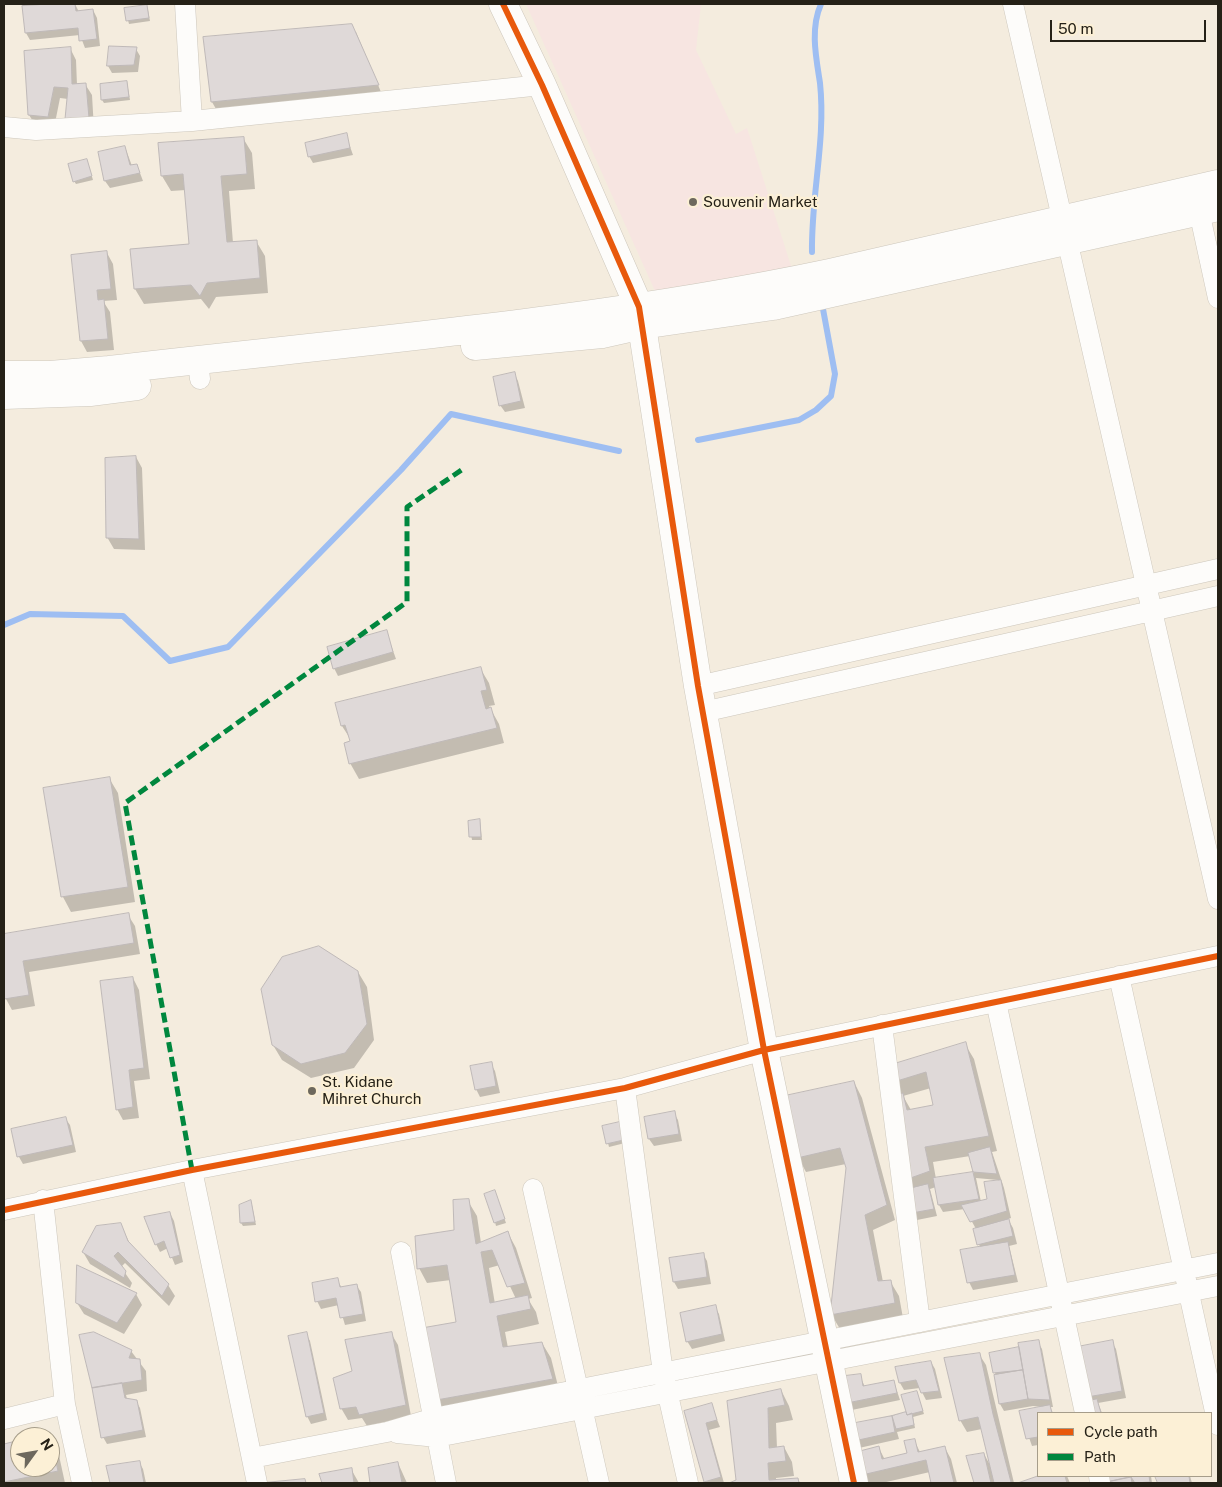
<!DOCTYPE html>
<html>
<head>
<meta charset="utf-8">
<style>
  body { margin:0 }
  #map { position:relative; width:1222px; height:1487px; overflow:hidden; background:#f4ecde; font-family:"Public Sans",sans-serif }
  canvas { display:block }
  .frame { position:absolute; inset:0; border:5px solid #252117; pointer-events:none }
  .legend { position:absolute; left:1037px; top:1412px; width:175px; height:65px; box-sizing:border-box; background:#fcf0d6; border:1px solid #a69d8a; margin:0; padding:6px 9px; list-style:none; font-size:15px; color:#252117 }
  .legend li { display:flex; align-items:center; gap:10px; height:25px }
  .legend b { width:25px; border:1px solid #a69d8a }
  .north { position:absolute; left:10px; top:1427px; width:50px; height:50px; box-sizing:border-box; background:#fcf0d6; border:1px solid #a69d8a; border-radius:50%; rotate:58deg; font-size:14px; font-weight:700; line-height:20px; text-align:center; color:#252117 }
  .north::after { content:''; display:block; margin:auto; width:18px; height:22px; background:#6d685d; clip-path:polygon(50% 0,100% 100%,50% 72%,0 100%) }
  .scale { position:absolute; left:1050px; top:20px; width:156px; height:22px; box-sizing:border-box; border:2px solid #252117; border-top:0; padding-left:6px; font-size:15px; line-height:18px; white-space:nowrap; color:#252117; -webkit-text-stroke:4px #fcf0d6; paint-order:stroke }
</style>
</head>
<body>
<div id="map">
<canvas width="1222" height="1487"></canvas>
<div class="frame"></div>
<ul class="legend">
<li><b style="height:6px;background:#e8590c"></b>Cycle path</li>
<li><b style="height:6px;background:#00873e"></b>Path</li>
</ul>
<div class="north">N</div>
<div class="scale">50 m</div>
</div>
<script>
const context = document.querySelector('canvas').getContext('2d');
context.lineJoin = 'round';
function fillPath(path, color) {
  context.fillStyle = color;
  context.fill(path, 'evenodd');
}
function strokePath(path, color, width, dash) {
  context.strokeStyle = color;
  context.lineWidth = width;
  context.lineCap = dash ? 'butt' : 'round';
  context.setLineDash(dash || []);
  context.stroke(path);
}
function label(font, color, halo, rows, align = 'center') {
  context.font = font + ' "Public Sans",sans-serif';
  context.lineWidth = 4.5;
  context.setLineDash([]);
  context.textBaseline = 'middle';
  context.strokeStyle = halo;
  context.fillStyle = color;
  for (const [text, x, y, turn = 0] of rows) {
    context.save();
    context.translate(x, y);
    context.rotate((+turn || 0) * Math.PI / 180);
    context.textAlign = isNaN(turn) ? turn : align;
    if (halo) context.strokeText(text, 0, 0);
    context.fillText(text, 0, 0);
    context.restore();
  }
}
fillPath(new Path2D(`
  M526,4h175l-5,46 40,84 11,-6 45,141 -137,22z`), '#f7e5e1');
fillPath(new Path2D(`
  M62,4h13l4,8 14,-2 4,8 3,28 -15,2 -5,-13 -50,5 -4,-7 -3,-25z
  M125,9l23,1 2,11 -21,3z
  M356,32l25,60 -165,17 -4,-7 -8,-64z
  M70,48l6,12 1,25 8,-1 7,11 2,34 -26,-30 -8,-1 -6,30 -18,-2 -7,-11z
  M136,49l4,7 -2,16 -26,1 -4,-7z
  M127,82l3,18 -26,3 -2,-3z
  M346,135l7,20 -40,8 -4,-7z
  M243,138l9,15 3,36 -26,2 4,52 23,-2 9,15 3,37 -52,4 -7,12 -8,-10 -57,5 -9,-15 56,-44 -5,-55 -15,1 -9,-15z
  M125,147l7,19 5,-1 6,16 -33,7 -5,-7z
  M87,160l6,20 -17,4 -2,-3z
  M107,253l6,11 4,36 -14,1 7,11 4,38 -27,2 -6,-11z
  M514,373l4,8 7,27 -20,4 -5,-7z
  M136,457l6,11 3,82 -31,-1 -7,-12z
  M386,631l10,28 -58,17 -4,-8z
  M480,668l9,15 6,22 -6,1 10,18 5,19 -145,36 -9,-16 1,-23 -9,-14 -5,-22z
  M109,778l9,15 17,109 -64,10 -8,-15 -18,-108z
  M480,821l2,19h-10l-3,-18z
  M128,915l7,11 5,28 -111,18 6,34 -23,4 -6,-11 -2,-11v-53z
  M358,972l9,15 7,53 -20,28 -43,10 -29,-18 -9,-15z
  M133,978l6,12 11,89 -16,2 5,37 -16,2 -6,-11z
  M965,1044l9,15 23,92 -5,1 12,36 7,30 -3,1 5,9 4,16 -8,2 9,36 -45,8 -4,-8 11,-34 -4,-19 -11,-20 -22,3 -4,-7 -3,-18 -6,2 7,27 -20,4 -4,-7 -28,-129zM931,1088l4,18 -24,4 -8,-14zM970,1156l4,17 -38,6 -3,-17zM976,1178l22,2 -10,20 -7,2z
  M491,1064l4,7 5,22 -20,4 -4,-8z
  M854,1082l8,16 33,122 -22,10 10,52 7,-1 9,15 4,22 -63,11 -9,-15 16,-146 -1,-4 -40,8 -8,-15z
  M674,1113l4,7 4,21 -28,5 -5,-7z
  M65,1118l5,7 6,27 -53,12 -4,-7 -7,-27z
  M604,1127l25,15 -20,5z
  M496,1195l10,28 -10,3 -1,-4z
  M468,1201l9,15 4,27 27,-10 8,15 16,50 -4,1 8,13 3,12 -34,8 3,16 34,-5 9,15 9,36 -119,22 -9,-16 26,-77 -7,-43 -24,3 -8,-15 37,-37zM500,1265l16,34 -21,5 -6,-36z
  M252,1205l4,20 -13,1 -2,-3z
  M170,1213l4,8 9,41 -8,3 -7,-17 -8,4 -4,-8z
  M121,1225l10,21 37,39 7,11 -6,10 -44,-43 -4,4 11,16 -2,5 -40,-24 -7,-12z
  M703,1254l4,7 4,23 -33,5 -4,-7 -4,-23z
  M337,1280l5,8 14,-3 5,7 5,29 -21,4 -6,-20 -18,4 -4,-8z
  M136,1294l6,11 -18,29 -40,-20 -7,-11z
  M715,1307l4,7 6,27 -33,8 -5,-8z
  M391,1333l7,12 13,71 -44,10 -5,-8 -14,2 -7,-12 13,-36z
  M306,1334l4,7 17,79 -16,4 -4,-8z
  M1038,1342l4,7 11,58h-3l3,6h-15v32l-6,1 -12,-34 23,-5 -10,-1 -29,5 -4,-7 -5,-32 25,-24z
  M1112,1342l4,7 10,49 -28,5 4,10h-20z
  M131,1351l15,20 1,20 -21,4 1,4 9,2 4,7 6,29 -39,7 -4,-7z
  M979,1354l7,11 28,118h-39l-8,-26 17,-3 6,11 -8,-36 -15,3 -7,-12z
  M931,1362l4,7 7,29 -16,2 -6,-12 -16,2 -4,-7 -3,-15z
  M860,1376l5,11 29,-5 6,18 -53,11z
  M781,1390l8,16 4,14 -17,3 1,25 7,-1 8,15 2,14 -18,2v3l22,-2 2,4h-70l8,-2 -10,-79z
  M917,1392l7,22 -11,3 2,11 -18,4 2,7 -40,9 -7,-23 55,-13z
  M711,1404l9,23 -11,3 15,53 -18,-1 -20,-70z
  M50,1436l8,15 7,32h-61v-38l16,-3v25h30v-30h-8z
  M914,1440l6,12 25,-4 6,11 6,24h-24l-3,-11 -48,11h-14l-5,-8 16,-27 6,12 23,-6z
  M139,1462l4,7 3,14h-35l-4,-16z
  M398,1463l9,20h-35l-2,-14z
  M351,1469l8,14h-35l-3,-9z
  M1041,1476h26l3,7h-49z
  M1100,1476h51l1,7h-16l-2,-3v3h-32z
  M1157,1476h33l2,7h-33z`), '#0003');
strokePath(new Path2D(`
  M812,252c-1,-57 14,-112 8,-169 -4,-26 -10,-54 1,-79
  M698,440l101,-20 17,-10 15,-14 4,-22 -12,-65
  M4,625l26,-11 93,2 47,45 58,-14 173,-177 50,-56 168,37`), '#9ebef2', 6);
const building = new Path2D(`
  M49,4h26l1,7 17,-2 4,30 -18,2 -1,-13 -53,5 -3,-27z
  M147,5l2,13 -23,3 -2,-13z
  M352,24l27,61 -168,17 -8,-65z
  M109,46l28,1 -3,18 -27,1z
  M71,47l1,37 14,-1 3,35 -24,1 3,-31 -14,-1 -6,30 -20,-2 -4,-64z
  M127,81l2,16 -28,3 -1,-16z
  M347,133l3,15 -42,9 -3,-14z
  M244,137l3,37 -26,2 6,66 30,-2 3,38 -53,5 -7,13 -9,-11 -57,4 -4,-40 59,-5 -6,-70 -22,2 -3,-33z
  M125,146l5,19 7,-1 3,9 -36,8 -6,-29z
  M87,159l5,17 -19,6 -5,-18z
  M107,251l4,38 -14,1 1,10 6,-1 4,40 -28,2 -9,-86z
  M515,372l6,29 -22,5 -6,-29z
  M136,456l3,83 -33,-1 -1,-80z
  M387,630l6,22 -60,17 -6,-22z
  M481,667l6,23 -6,1 5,18 5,-2 6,21 -148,36 -5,-21 6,-2 -5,-16 -4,1 -6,-23z
  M110,777l18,110 -67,10 -18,-109z
  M480,819l1,18h-12l-1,-16z
  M129,913l5,30 -111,18 6,34 -25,4v-65z
  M319,946l39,25 9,53 -22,29 -44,11 -29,-19 -11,-56 21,-32z
  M133,977l11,91 -15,2 4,37 -17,3 -16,-129z
  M966,1042l23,94 -64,11 5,24 -25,9 -17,-84 15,-3 4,17 26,-5 -7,-33 -42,13 -3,-17z
  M492,1062l4,24 -21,4 -5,-24z
  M854,1081l33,124 -22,10 13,66 13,-1 4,23 -65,12 16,-147 -6,-20 -43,10 -17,-61z
  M675,1111l4,23 -31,5 -4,-22z
  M66,1117l7,28 -56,12 -6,-28z
  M624,1121l4,18 -22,5 -4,-18z
  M990,1147l7,27 -24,-2 -5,-19z
  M973,1172l6,27 -41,6 -5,-27z
  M1001,1180l6,31 -37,11 -9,-17 26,-6 -3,-17z
  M928,1184l6,25 -22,4 -4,-24z
  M495,1190l10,29 -11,4 -10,-29z
  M469,1199l7,45 32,-13 17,52 -18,4 -15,-37 -11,2 9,51 38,-8 3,14 -34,7 6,31 39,-5 11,37 -122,22 -15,-72 40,-7 -9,-57 -30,4 -2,-33 39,-6 -1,-30z
  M251,1200l4,22 -15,1 -1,-18z
  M170,1212l10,43 -10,3 -6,-17 -9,4 -11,-28z
  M1009,1219l4,17 -36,9 -4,-16z
  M121,1223l7,18 41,43 -7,12 -44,-44 -4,4 12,15 -2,7 -42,-26 14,-26z
  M1008,1242l7,33 -48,8 -7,-33z
  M704,1253l3,24 -34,5 -4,-24z
  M77,1265l60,28 -20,30 -41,-20z
  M338,1278l2,9 17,-3 6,30 -23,4 -4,-20 -21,4 -3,-19z
  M716,1305l6,29 -36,8 -6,-29z
  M94,1332l38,18 -3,8 11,1 2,21 -50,8 -13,-53z
  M307,1332l17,81 -18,4 -18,-81z
  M392,1332l14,73 -47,10 -3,-8 -16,2 -7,-31 19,-7 -7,-31z
  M1039,1340l11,60 -22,-1 -10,-56z
  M1113,1340l9,51 -35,6 -10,-50z
  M1019,1347l4,23 -30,3 -4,-20z
  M980,1353l13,61 18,68 -2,1h-15l-16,-66 -19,4 -15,-63z
  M931,1361l8,30 -18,2 -5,-13 -17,3 -4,-16z
  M1023,1370l5,29 -29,5 -5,-29z
  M861,1374l2,12 31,-6 3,13 -55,11 -5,-27z
  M122,1383l3,15 12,2 6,30 -42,8 -9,-50z
  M781,1389l4,16 -17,3 1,40 15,-2 2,15 -18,2 1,17 29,-2 1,5h-70l7,-3 -9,-79z
  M917,1391l6,20 -16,4 -6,-20z
  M1097,1399l4,14h-20l-3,-9z
  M712,1403l5,17 -11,3 15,54 -17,5 -20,-71z
  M1050,1405l2,8h-14v24l-12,2 -7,-28z
  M906,1412l1,3 5,-2 2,12 -18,4 -4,-13z
  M892,1416l3,16 -41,9 -4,-17z
  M50,1434l8,37 -54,11v-38l16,-4v27h30v-30h-14z
  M915,1439l3,13 27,-6 9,37h-23l-5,-23 -64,15 -6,-23 23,-6 3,13 25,-6 -3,-12z
  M984,1453l7,30h-17l-8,-27z
  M140,1461l4,22h-34l-4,-17z
  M398,1462l4,21h-32l-2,-15z
  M352,1468l2,15h-32l-3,-9z
  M1038,1476h27l2,7h-49z
  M1100,1476h49l1,6 -15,1 -4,-6 -29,6z
  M1155,1476h34l1,7h-32z
  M1131,1477l1,6h-30z
  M305,1479l1,4h-46z`);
fillPath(building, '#dfd9d8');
strokePath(building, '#bfb9b8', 1);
const street = new Path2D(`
  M185,4l7,117
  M1013,4l205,895
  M4,127l32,3 156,-9 350,-36
  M1199,211l19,87
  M198,360l2,19
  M698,686l520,-117
  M703,712l515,-116
  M1119,976l99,449
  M996,1002l89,411
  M882,1025l38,297
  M625,1088l38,285 25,110
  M192,1170l65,313
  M533,1189l66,294
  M43,1200l22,204 17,79
  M4,1210l188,-40 433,-82 139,-38 454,-94
  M401,1252l45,231
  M4,1419l61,-15
  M397,1433l40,4 781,-151
  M252,1458l135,-26 47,-14 784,-155
  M1099,1476l1,7`);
const secondary = new Path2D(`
  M503,4l39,81 97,222 59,379 66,364 90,433
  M475,346l127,-12 40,-9 131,-19 445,-99
  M4,375h46l59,-5c241,-28 484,-47 721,-97l388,-89
  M4,395l86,-3 47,-6`);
strokePath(street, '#cdc7bc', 21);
strokePath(secondary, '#cdc7bc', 29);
strokePath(street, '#fdfcfa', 20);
strokePath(secondary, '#fdfcfa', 28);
strokePath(new Path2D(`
  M192,1170l-67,-367 282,-201v-95l56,-38`), '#00873e', 5, [10, 5]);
strokePath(new Path2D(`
  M503,4l39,81 97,222 59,379 66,364 90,433
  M4,1210l188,-40 433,-82 139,-38 454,-94`), '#e8590c', 6);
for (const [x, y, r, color] of [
  [693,202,5,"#6d685d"],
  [312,1091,5,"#6d685d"]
]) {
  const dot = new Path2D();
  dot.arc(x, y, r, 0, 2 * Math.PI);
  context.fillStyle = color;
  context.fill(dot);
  strokePath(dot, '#fcf0d6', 2);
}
label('15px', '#252117', '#fcf0d6', [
  ["Souvenir Market",703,202],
  ["St. Kidane",322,1082],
  ["Mihret Church",322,1099]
], 'left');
</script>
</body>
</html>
